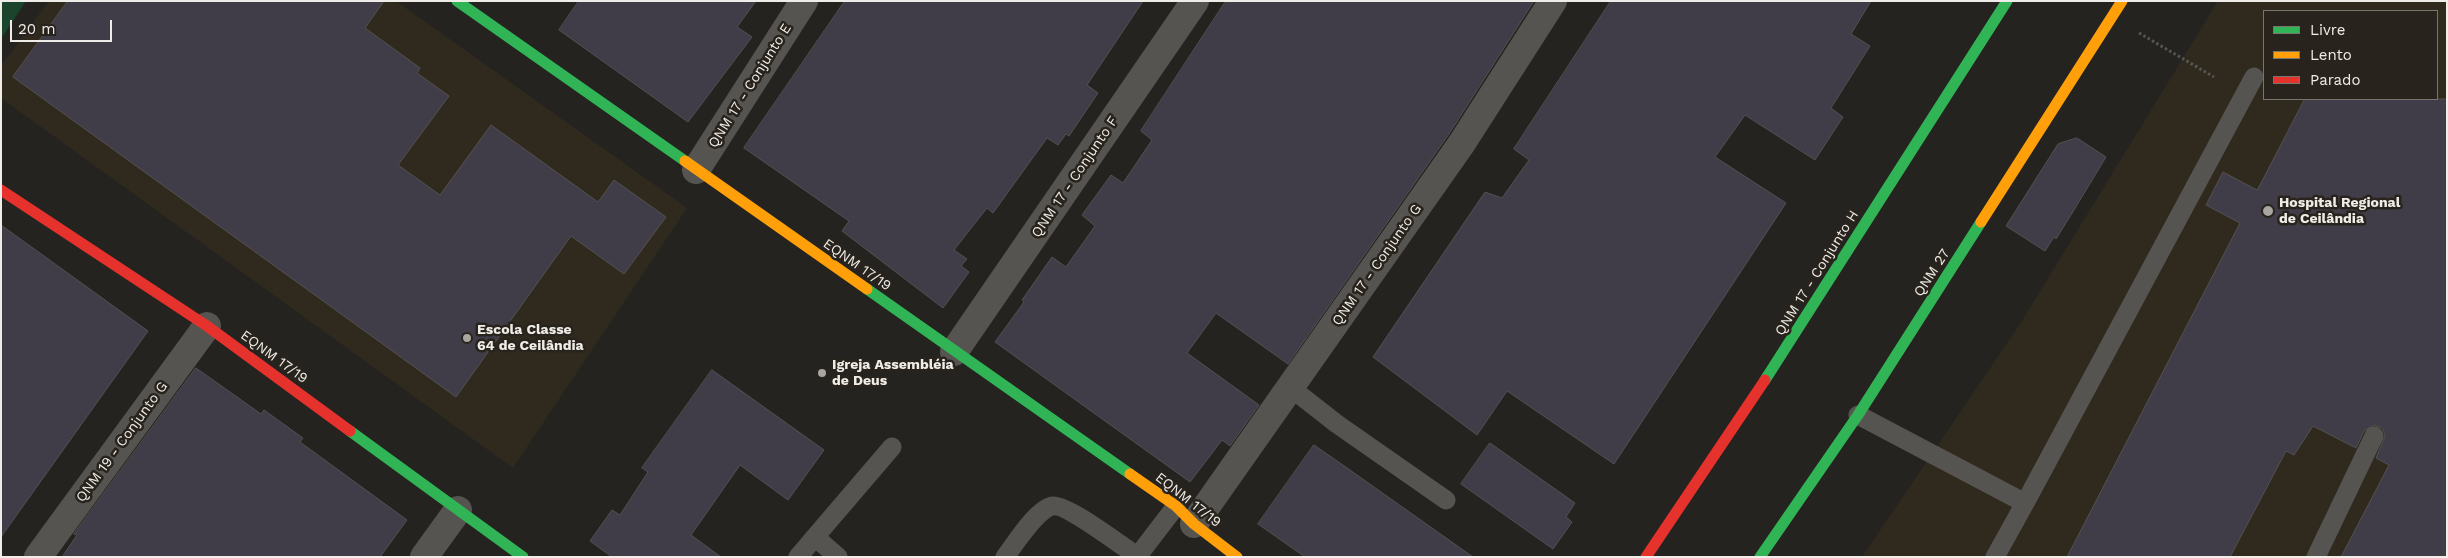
<!DOCTYPE html>
<html>
<head>
<meta charset="utf-8">
<style>
  body { margin:0 }
  #map { position:relative; width:2448px; height:558px; overflow:hidden; background:#252320; font-family:"Work Sans",sans-serif }
  canvas { display:block }
  .frame { position:absolute; inset:0; border:2px solid #f0ede8; pointer-events:none }
  .legend { position:absolute; left:2263px; top:10px; width:175px; height:90px; box-sizing:border-box; background:#28241d; border:1px solid #78746e; margin:0; padding:6px 9px; list-style:none; font-size:15px; color:#f0ede8 }
  .legend li { display:flex; align-items:center; gap:10px; height:25px }
  .legend b { width:25px; border:1px solid #78746e }
  .scale { position:absolute; left:10px; top:20px; width:102px; height:22px; box-sizing:border-box; border:2px solid #f0ede8; border-top:0; padding-left:6px; font-size:15px; line-height:18px; white-space:nowrap; color:#f0ede8; -webkit-text-stroke:4px #28241d; paint-order:stroke }
</style>
</head>
<body>
<div id="map">
<canvas width="2448" height="558"></canvas>
<div class="frame"></div>
<ul class="legend">
<li><b style="height:6px;background:#30b455"></b>Livre</li>
<li><b style="height:6px;background:#ff9f0a"></b>Lento</li>
<li><b style="height:6px;background:#e5322d"></b>Parado</li>
</ul>
<div class="scale">20 m</div>
</div>
<script>
const context = document.querySelector('canvas').getContext('2d');
context.lineJoin = 'round';
function fillPath(path, color) {
  context.fillStyle = color;
  context.fill(path, 'evenodd');
}
function strokePath(path, color, width, dash) {
  context.strokeStyle = color;
  context.lineWidth = width;
  context.lineCap = dash ? 'butt' : 'round';
  context.setLineDash(dash || []);
  context.stroke(path);
}
function label(font, color, halo, rows, align = 'center') {
  context.font = font + ' "Work Sans",sans-serif';
  context.lineWidth = 5;
  context.setLineDash([]);
  context.textBaseline = 'middle';
  context.strokeStyle = halo;
  context.fillStyle = color;
  for (const [text, x, y, turn = 0] of rows) {
    context.save();
    context.translate(x, y);
    context.rotate((+turn || 0) * Math.PI / 180);
    context.textAlign = isNaN(turn) ? turn : align;
    if (halo) context.strokeText(text, 0, 0);
    context.fillText(text, 0, 0);
    context.restore();
  }
}
fillPath(new Path2D(`
  M49,1h347l291,207 -174,260 -512,-370v-32z
  M2218,1h229v556h-585l158,-233zM2264,11h173v88h-173z`), '#302a1e');
fillPath(new Path2D(`
  M1,1h25l-25,38z`), '#1a442c');
const building = new Path2D(`
  M68,1h316l-19,27 55,40 -3,5 32,23 -51,69 42,30 51,-70 107,77 16,-22 52,37 -42,57 -53,-38 -115,161 -443,-320z
  M579,1h177l-19,26 15,10 -64,85 -129,-92z
  M845,1h298l-56,84 11,8 -29,43 -3,-2 -8,11 -11,-7 -54,75 -6,-5 -33,42 13,9 -6,7 8,6 -26,36 -101,-77 7,-10 -105,-73z
  M1226,1h308l-85,133 -161,230 -72,-51 -29,40 72,52 -29,41 -8,-6 -32,42 -195,-140 29,-40 -2,-2 30,-43 14,10 29,-41 -13,-11 29,-40 12,8 29,-43 -11,-9z
  M1611,1h260l-20,33 19,12 -39,62 12,9 -28,43 -70,-45 -30,42 71,46 -172,261 -107,-73 -30,44 -104,-78 112,-165 17,6 27,-38 -15,-11z
  M2305,99h142v458h-106l48,-92 -13,-7 9,-22 -2,-7 -9,-4 -10,6 -8,17 -43,-22 -19,29 -8,-4 -56,106h-163l173,-334 -34,-18 17,-33 34,18z
  M2077,138l29,19 -32,53 -18,29 -2,-2 -9,14 -39,-25 52,-82z
  M1,225l147,106 -147,206z
  M196,368l65,46 3,-4 39,28 -3,4 107,78 -27,37h-318l15,-22 -3,-1z
  M712,370l112,80 -36,50 -48,-35 -49,70 30,22h-109l-22,-16 22,-31 8,5 28,-43 -6,-4z
  M1490,443l85,60 -9,14 6,5 -19,27 -92,-65z
  M1314,445l26,18 133,94h-168l-47,-33z`);
fillPath(building, '#403d48');
strokePath(building, '#525151', 1);
strokePath(new Path2D(`
  M2139,33l75,44`), '#575653', 3, [2.5, 2.5]);
strokePath(new Path2D(`
  M1291,388l46,36 109,76
  M1858,415l167,88 -30,54
  M2025,503l229,-426
  M798,557l17,-20
  M838,557l-23,-20 77,-90
  M1005,557c10,-13 31,-47 47,-51 14,-3 71,41 85,50
  M1137,557l39,-51
  M2316,557l58,-121`), '#565451', 19);
strokePath(new Path2D(`
  M696,170l108,-169
  M954,352l241,-351
  M1194,524l268,-381 91,-142
  M38,557l169,-231
  M424,557l34,-47`), '#565451', 28);
strokePath(new Path2D(`
  M457,1l228,160
  M867,289l263,185
  M1765,380l242,-379
  M350,431l173,126
  M1760,557l98,-142 123,-193`), '#30b455', 11);
strokePath(new Path2D(`
  M685,161l182,128
  M1981,222l141,-221
  M1130,474l46,32 18,18 43,33`), '#ff9f0a', 11);
strokePath(new Path2D(`
  M1,190l206,136 143,105
  M1646,557l119,-177`), '#e5322d', 11);
for (const [x, y, r, color] of [
  [2268,211,6,"#a9a6a2"],
  [467,338,5,"#a9a6a2"],
  [822,373,5,"#a9a6a2"]
]) {
  const dot = new Path2D();
  dot.arc(x, y, r, 0, 2 * Math.PI);
  context.fillStyle = color;
  context.fill(dot);
  strokePath(dot, '#28241d', 2);
}
label('14px', '#f0ede8', '#28241d', [
  ["QNM 17 - Conjunto E",750,86,-58],
  ["QNM 17 - Conjunto F",1075,177,-56],
  ["EQNM 17/19",857,265,35],
  ["QNM 17 - Conjunto G",1377,265,-55],
  ["QNM 17 - Conjunto H",1817,273,-58],
  ["QNM 27",1932,273,-57],
  ["EQNM 17/19",274,357,36],
  ["QNM 19 - Conjunto G",122,442,-54],
  ["EQNM 17/19",1188,500,38]
]);
label('bold 14px', '#f0ede8', '#28241d', [
  ["Hospital Regional",2279,203],
  ["de Ceilândia",2279,219],
  ["Escola Classe",477,330],
  ["64 de Ceilândia",477,346],
  ["Igreja Assembléia",832,365],
  ["de Deus",832,381]
], 'left');
</script>
</body>
</html>
